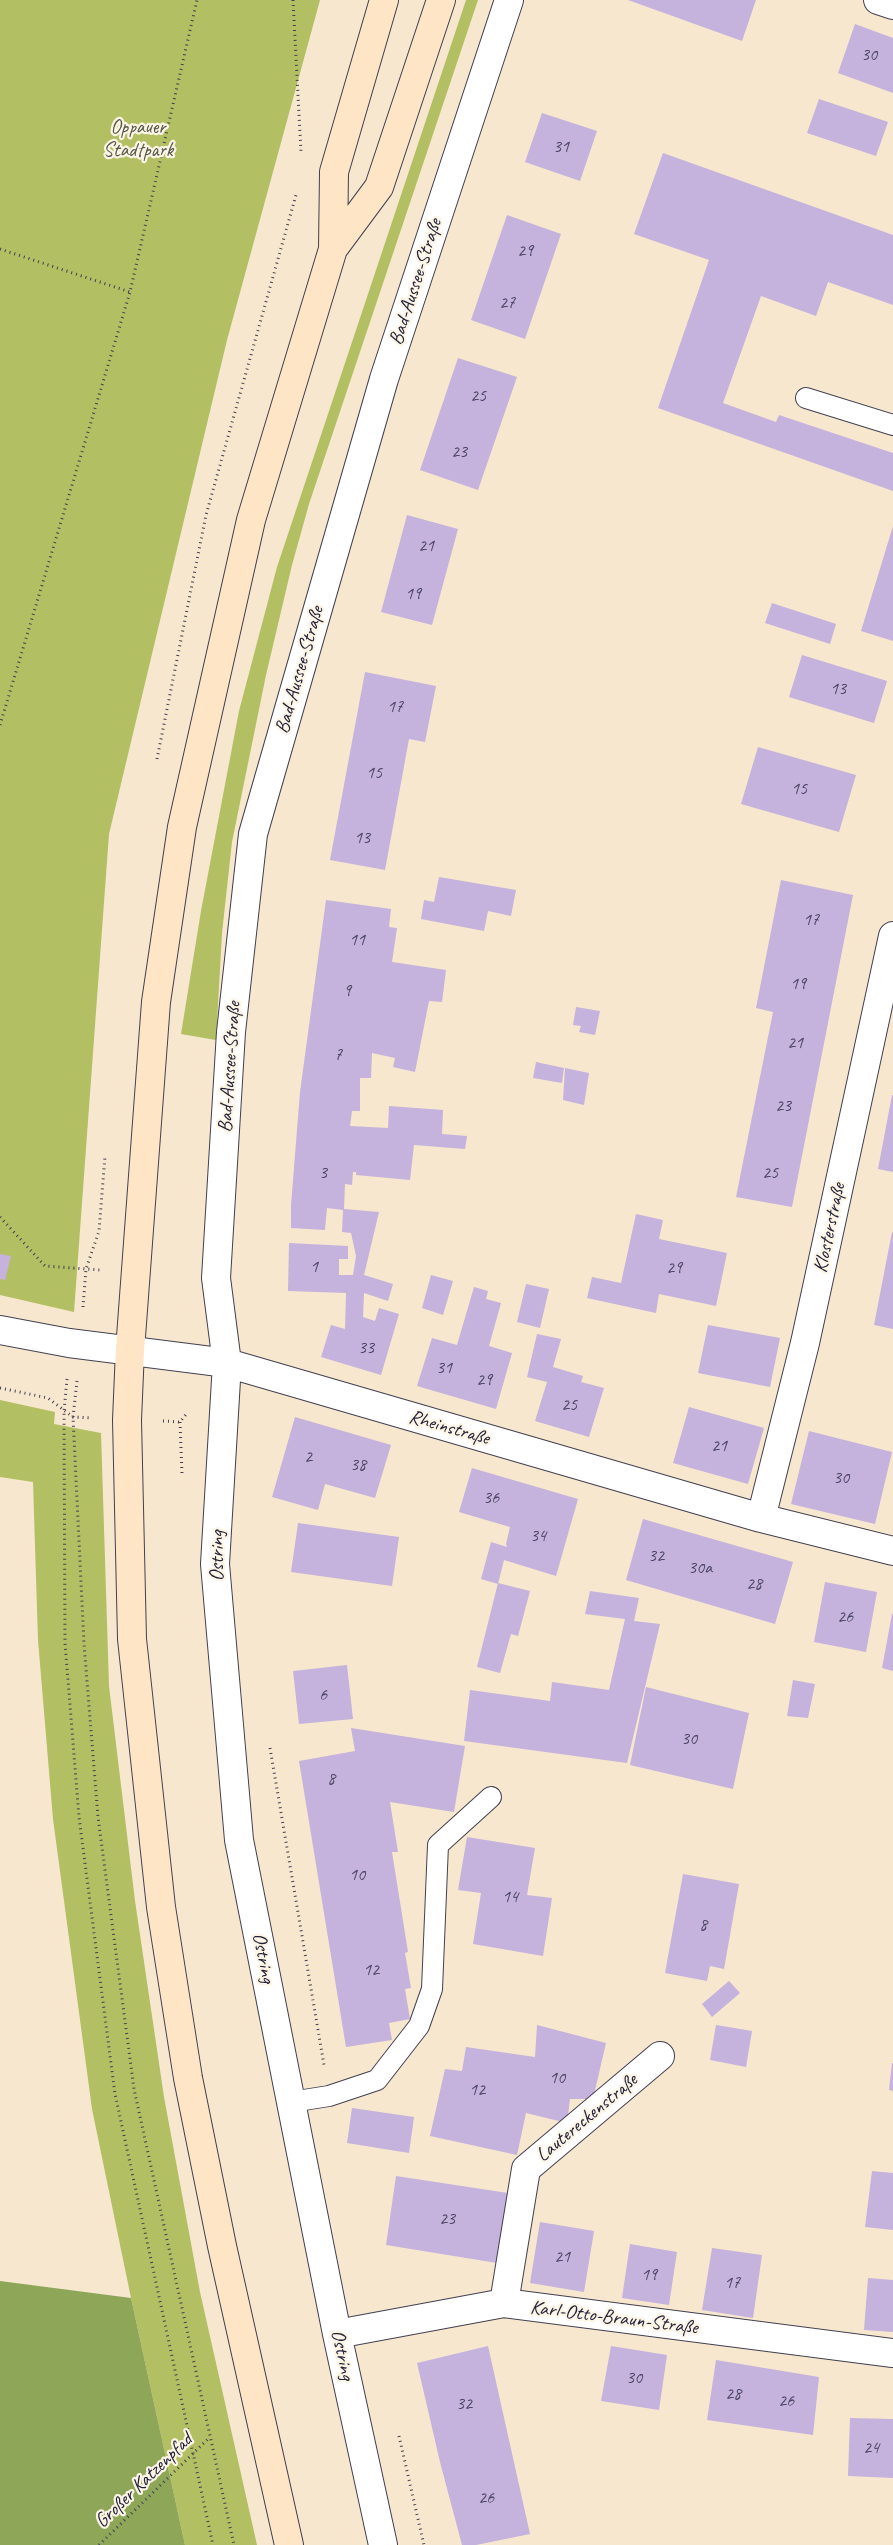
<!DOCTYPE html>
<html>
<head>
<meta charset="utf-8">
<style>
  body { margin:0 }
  canvas { display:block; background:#f6e7ce }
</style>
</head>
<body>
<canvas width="893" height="2545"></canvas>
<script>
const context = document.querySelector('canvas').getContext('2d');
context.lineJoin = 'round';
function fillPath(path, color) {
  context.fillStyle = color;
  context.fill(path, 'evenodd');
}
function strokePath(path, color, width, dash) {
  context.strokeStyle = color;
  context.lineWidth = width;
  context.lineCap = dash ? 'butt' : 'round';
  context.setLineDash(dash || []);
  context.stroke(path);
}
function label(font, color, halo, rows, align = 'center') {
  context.font = font + ' Caveat,sans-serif';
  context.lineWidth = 4.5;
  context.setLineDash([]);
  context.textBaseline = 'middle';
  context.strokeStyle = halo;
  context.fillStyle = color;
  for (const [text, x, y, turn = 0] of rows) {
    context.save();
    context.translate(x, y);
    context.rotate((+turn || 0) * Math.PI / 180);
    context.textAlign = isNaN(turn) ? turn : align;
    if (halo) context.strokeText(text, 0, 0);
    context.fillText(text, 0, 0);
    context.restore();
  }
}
fillPath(new Path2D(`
  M0,0h320l-93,340 -118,494 -35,478 -74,-17z
  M466,0h12l-169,504 -17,61 -26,110 -34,167 -10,91 -6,107 -35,-6 20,-123 38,-200 38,-144z
  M0,1400l55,12 -1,12 47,9 8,253 26,215 29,196 36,195 57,253h-72l-54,-247 -39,-189 -39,-290 -15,-179 -5,-158 -33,-5z`), '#b2bf62');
fillPath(new Path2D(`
  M0,2281l131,17 54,247h-185z`), '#8da658');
fillPath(new Path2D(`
  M628,0h128l-14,41z
  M855,24l38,14v55l-55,-20z
  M819,99l69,23 -12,34 -69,-23z
  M542,113l55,18 -17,50 -55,-19z
  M663,153l230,82v70l-65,-23 -12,34 -55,-20 -38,107 53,19 3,-7 114,38v38l-235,-83 51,-148 -75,-26z
  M507,215l54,19 -36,105 -54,-19z
  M458,358l59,19 -39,113 -58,-20z
  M407,515l51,14 -26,96 -51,-13z
  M893,526v115l-32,-10z
  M772,603l64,21 -6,20 -65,-21z
  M802,655l85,26 -13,42 -85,-26z
  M365,672l71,14 -11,56 -16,-3 -24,131 -55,-10z
  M758,747l98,28 -17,57 -98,-28z
  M439,877l77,13 -5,26 -23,-5 -4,20 -63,-12 3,-19 10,2z
  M781,880l72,15 -61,312 -56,-10 37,-185 -17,-4z
  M326,900l65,9 -2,18 8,1 -5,34 54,8 -4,32 -13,-1 -14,71 -22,-5 2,-9 -23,-5 -1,25h-11v33h-8l-2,15 38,2 1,-22 54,4 -1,24 25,2 -2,13 -51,-4 -4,35 -54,-5v-3h-3l-1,13 -7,-1 -1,25 35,3 -15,63 29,9 -5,17 -24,-8 -1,24 12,4 4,-13 20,6 -18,61 -60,-18 10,-32 14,4 1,-36 -58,-2 1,-48 59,3v13h-9v16h14l3,-19 -5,-23 -9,-1 1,-22 -16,-2 -2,22 -34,-2v-23l9,-113z
  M576,1007l24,4 -5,24 -16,-3 2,-6 -8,-1z
  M536,1062l28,6 -2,15 -29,-5z
  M565,1068l24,5 -5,32 -21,-5z
  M892,1095h1v77l-15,-3z
  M636,1214l27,6 -4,19 68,14 -11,53 -57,-12 -3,19 -69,-15 5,-21 29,6z
  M892,1232l1,1v96l-19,-4z
  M0,1254l11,2 -6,24 -5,-1z
  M431,1275l22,6 -10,34 -21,-7z
  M526,1284l23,5 -9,39 -23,-6z
  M474,1287l14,4 -2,8 15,4 -12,43 23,7 -16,56 -79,-23 15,-48 25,7z
  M708,1325l72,13 -10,49 -72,-14z
  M537,1334l24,5 -8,28 30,9 -2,6 23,6 -15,49 -54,-16 12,-39 -20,-5z
  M689,1407l75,21 -16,56 -75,-21z
  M295,1417l96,28 -16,53 -50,-14 -7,26 -46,-13z
  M809,1431l83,21 -17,72 -84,-20z
  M472,1468l106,31 -22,77 -52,-16 -6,24 -17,-5 10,-37 16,5 -1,-3 4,-17 -51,-15z
  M643,1519l150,43 -18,62 -149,-44z
  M298,1523l101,14 -7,49 -101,-14z
  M825,1582l52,10 -11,60 -52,-10z
  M498,1583l32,8 -12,45 -7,-2 -11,39 -23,-6z
  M590,1591l49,7 -5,23 26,3 -33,139 -163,-22 6,-51 80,11 2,-19 57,8 16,-71 -40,-5z
  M892,1614h1v57l-11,-3z
  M347,1665l6,54 -54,5 -6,-53z
  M793,1680l22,4 -7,34 -21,-2z
  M646,1687l103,26 -16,76 -103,-24z
  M351,1728l114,18 -11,66 -64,-10 8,50h-6l16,100 -3,1 6,35 -6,1 5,30 -21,4 3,17 -46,7 -47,-286 56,-10z
  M467,1837l68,11 -8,47 25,3 -9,58 -70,-12 8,-51 -23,-3z
  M683,1874l56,10 -15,85 -14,-3 -3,15 -42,-8z
  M729,1981l11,12 -28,24 -10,-13z
  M537,2025l69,18 -13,56h-23l-3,24 -41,-10 -9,42 -87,-19 15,-67 17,2 4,-24 69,10z
  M716,2025l36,6 -6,36 -36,-7z
  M892,2063h1v28l-4,-1z
  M352,2108l62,9 -5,36 -62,-10z
  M872,2171l21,2v57l-28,-3z
  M396,2176l112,17 -11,70 -111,-18z
  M540,2222l54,9 -10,61 -54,-9z
  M630,2244l47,8 -8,53 -47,-7z
  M712,2248l50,7 -9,63 -51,-8z
  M868,2278l25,2v52l-29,-2z
  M488,2346l42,188 -54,11h-14l-22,-83 -23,-99z
  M611,2346l56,9 -8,55 -58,-9z
  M716,2360l103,17 -6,58 -106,-15z
  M850,2418l43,1v59l-45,-2z`), '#c5b2dd');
const lane = new Path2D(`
  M806,398l87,27
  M291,2102l38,-6 48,-16 42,-54 13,-37 6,-144 53,-48`);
const street = new Path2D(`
  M878,0l15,5
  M0,1330l69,13 158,20 534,155 132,33
  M761,1518l44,-175 88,-407
  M504,2303l22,-134 134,-113
  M337,2334l167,-31 389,50
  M383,2545l-46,-211 -98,-494 -24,-276 12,-201 -11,-85 15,-246 22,-198 131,-455 125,-379`);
const secondary = new Path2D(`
  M333,249l46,-62 62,-187
  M289,2545l-67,-299 -34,-168 -27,-171 -29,-268 -5,-219 3,-70 26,-348 26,-175 69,-307 82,-271 1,-77 50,-172`);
strokePath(lane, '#424051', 22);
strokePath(street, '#424051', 30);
strokePath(secondary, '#424051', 30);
strokePath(new Path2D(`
  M293,0l8,152
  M0,249l130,43
  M0,725l130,-433 67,-292
  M157,759l49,-244 90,-320
  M0,1217l45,49 55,4
  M83,1307l3,-38 13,-38 6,-75
  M67,1379l-3,32 1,232 14,174 36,277 98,451
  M77,1381l-4,36 11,227 14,173 36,272 100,456
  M0,1388l48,10 25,19 19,1
  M163,1421l17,1 7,-9
  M180,1422l2,52
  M270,1748l54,317
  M399,2436l25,109
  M99,2545l110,-107`), '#424051', 3, [1, 4]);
strokePath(lane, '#fff', 20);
strokePath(street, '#fff', 28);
strokePath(secondary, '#fee5c5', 28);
label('18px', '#4b4664', null, [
  ["30",869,55],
  ["31",561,147],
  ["29",525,251],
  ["27",507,303],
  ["25",478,396],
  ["23",459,452],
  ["21",426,546],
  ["19",413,594],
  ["13",838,689],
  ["17",395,707],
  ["15",374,773],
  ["15",799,789],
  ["13",362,838],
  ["17",811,920],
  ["11",357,940],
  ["19",798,984],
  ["9",347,991],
  ["21",795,1043],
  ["7",338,1055],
  ["23",783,1106],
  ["3",323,1173],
  ["25",770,1173],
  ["1",314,1267],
  ["29",674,1268],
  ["33",366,1348],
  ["31",444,1368],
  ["29",484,1380],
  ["25",569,1405],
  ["21",719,1446],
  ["2",308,1457],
  ["38",358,1465],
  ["30",841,1478],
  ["36",491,1498],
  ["34",538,1536],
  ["32",656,1556],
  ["30a",700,1568],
  ["28",754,1584],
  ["26",845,1617],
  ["6",323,1695],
  ["30",689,1739],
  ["8",331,1779],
  ["10",357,1875],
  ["14",510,1897],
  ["8",703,1925],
  ["12",371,1970],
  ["10",557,2078],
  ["12",477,2090],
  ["23",447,2219],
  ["21",562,2257],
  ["19",649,2275],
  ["17",732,2283],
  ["30",634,2378],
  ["28",733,2394],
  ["26",786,2401],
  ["32",464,2404],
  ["24",871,2448],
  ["26",486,2498]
]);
label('20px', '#545949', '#fcf5e5', [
  ["Oppauer",138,128],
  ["Stadtpark",138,151]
]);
label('20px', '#22223b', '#fcf5e5', [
  ["Bad-Aussee-Straße",416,282,-72],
  ["Bad-Aussee-Straße",300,670,-74],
  ["Bad-Aussee-Straße",230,1067,-86],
  ["Klosterstraße",830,1228,-78],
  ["Rheinstraße",449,1428,16],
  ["Ostring",218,1556,-90],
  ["Ostring",263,1958,79],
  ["Lautereckenstraße",587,2118,-40],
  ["Karl-Otto-Braun-Straße",614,2318,7],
  ["Ostring",342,2355,78],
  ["Großer Katzenpfad",144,2481,-44]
]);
</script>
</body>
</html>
